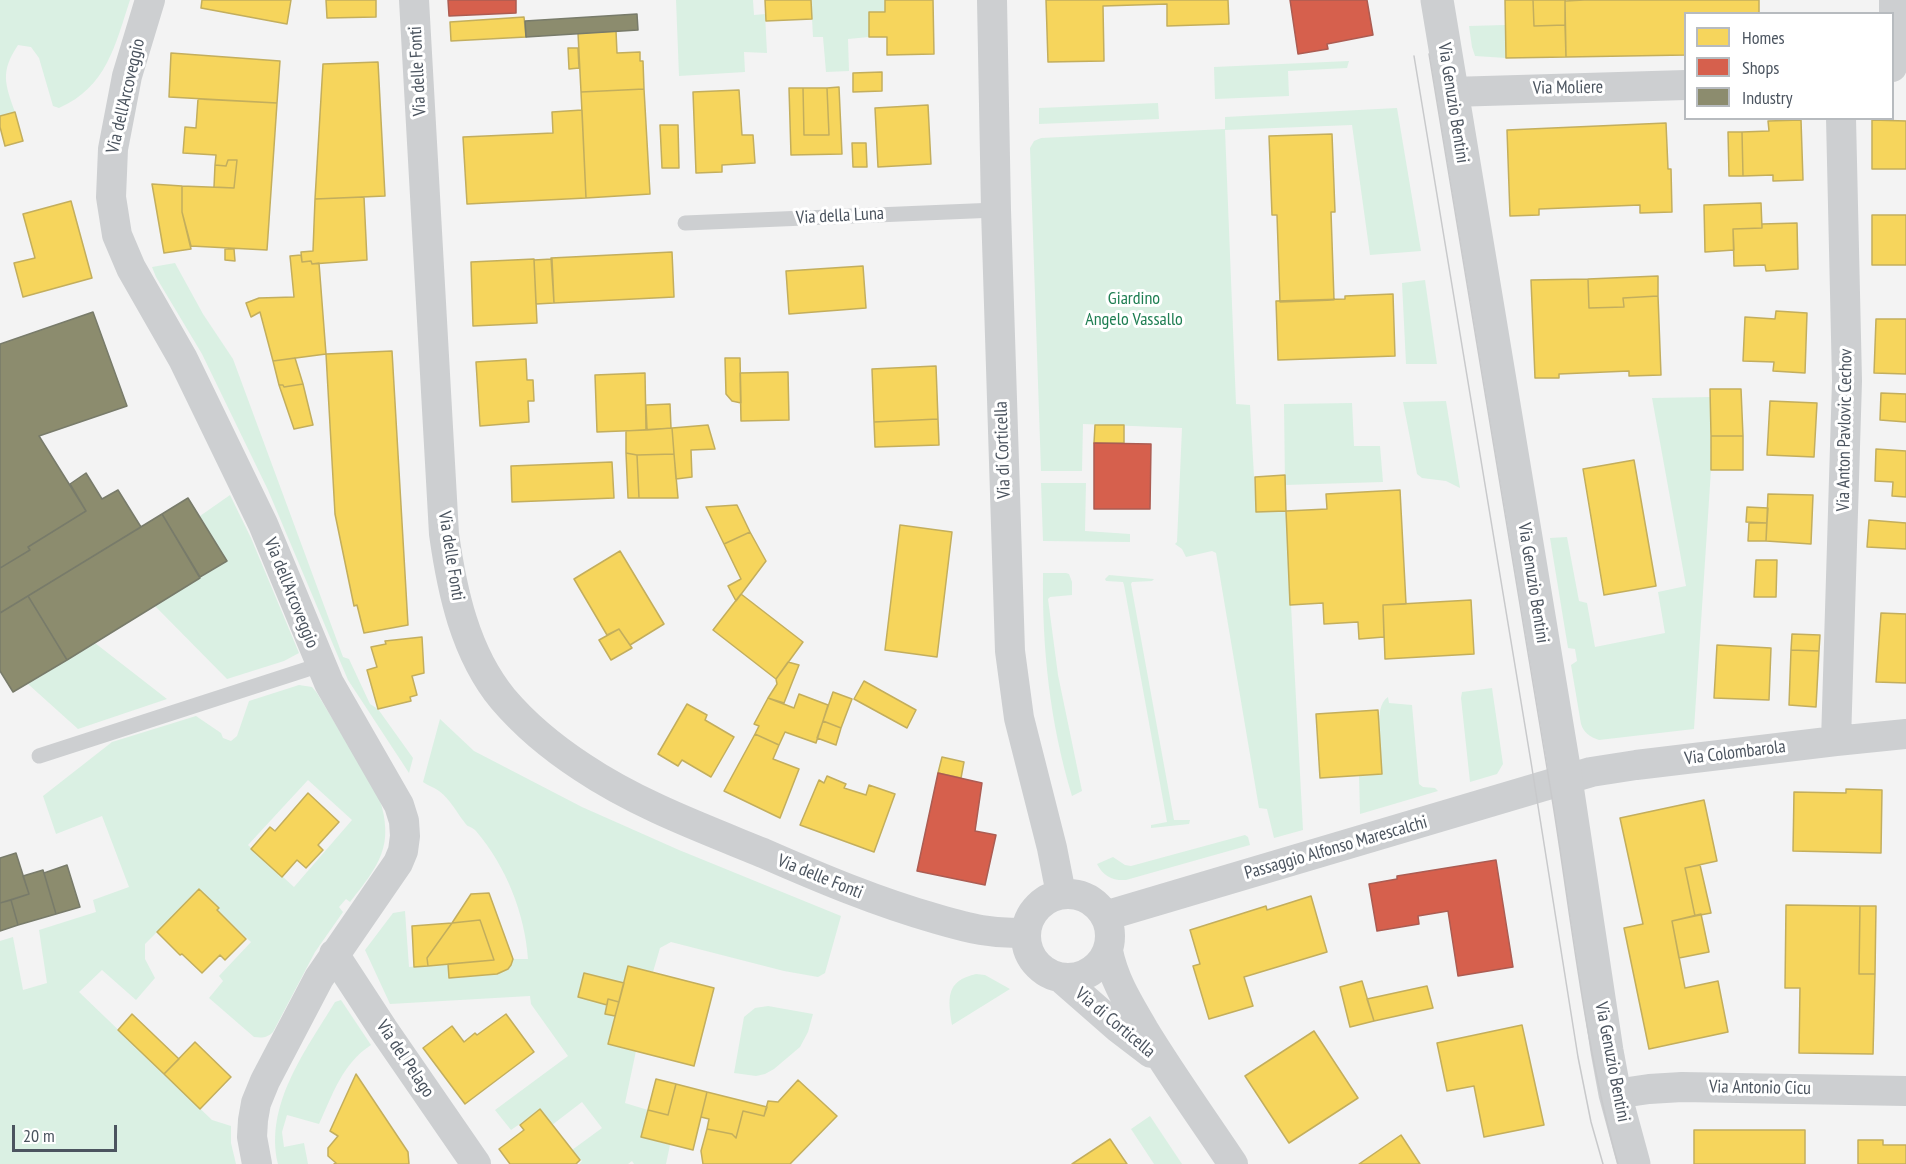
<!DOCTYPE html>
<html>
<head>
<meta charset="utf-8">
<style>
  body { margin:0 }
  #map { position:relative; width:1906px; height:1164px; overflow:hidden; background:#f3f3f3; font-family:"PT Sans Narrow",sans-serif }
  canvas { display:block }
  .legend { position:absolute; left:1684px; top:12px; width:210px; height:108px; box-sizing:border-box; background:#fff; border:2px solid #b7bbbf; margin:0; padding:8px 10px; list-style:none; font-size:18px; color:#4b545f }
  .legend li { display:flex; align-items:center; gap:12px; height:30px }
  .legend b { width:30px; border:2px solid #b7bbbf }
  .scale { position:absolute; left:12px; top:1125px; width:105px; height:27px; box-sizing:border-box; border:3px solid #4b545f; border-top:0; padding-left:8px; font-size:18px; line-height:21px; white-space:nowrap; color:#4b545f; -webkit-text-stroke:4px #fff; paint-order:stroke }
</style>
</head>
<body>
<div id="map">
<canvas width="1906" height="1164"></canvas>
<ul class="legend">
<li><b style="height:16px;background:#f6d55c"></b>Homes</li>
<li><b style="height:16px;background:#d6604d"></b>Shops</li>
<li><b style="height:16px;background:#8c8c6e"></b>Industry</li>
</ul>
<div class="scale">20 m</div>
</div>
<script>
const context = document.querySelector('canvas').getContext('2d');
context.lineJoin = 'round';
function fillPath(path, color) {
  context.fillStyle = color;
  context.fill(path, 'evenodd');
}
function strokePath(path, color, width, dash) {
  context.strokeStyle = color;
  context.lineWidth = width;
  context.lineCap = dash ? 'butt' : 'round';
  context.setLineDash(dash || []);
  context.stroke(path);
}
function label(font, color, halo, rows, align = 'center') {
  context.font = font + ' "PT Sans Narrow",sans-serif';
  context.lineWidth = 6;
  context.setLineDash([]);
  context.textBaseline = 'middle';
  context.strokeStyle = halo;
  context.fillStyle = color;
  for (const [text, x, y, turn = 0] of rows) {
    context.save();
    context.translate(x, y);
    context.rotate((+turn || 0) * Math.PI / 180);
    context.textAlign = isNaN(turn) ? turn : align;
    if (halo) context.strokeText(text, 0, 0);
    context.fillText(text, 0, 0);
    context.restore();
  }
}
fillPath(new Path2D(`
  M0,0h130c-15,45 -23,87 -71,108l-6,-2 -14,-48 -8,-11 -13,-2c-18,27 -13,39 -3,67l-15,4z
  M676,0h77l1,15 11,-1 2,39 -23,-1 1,20 -66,4z
  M811,0h74v12h-16v25l-21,2 1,32 -23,1 -3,-35h-10z
  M1505,25l1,33 -31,-2 -3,-9 -3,-21z
  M1349,61l-2,7 -59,3 1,25 -74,3 -1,-32z
  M1158,103l1,16 -120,5v-16z
  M1397,108l24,143 -51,4 -18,-130 -127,5 11,274 14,1 6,107 30,-1 17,319 -29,8 -7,-29 -8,-1 -43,-255 -4,-2 -26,6 -4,-8 -7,-5 2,-2 5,-114 -99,-4 -1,47h-41l-11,-323 4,-7 7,-3 184,-9v-12z
  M175,263l28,51 30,45 110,298 6,2 21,45 8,5 35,49 -4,15 -61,-93 -80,-190 -66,-136 -46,-77 -4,-10z
  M1425,280l12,84h-31l-4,-81z
  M1710,397l1,73 -17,259 -95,11c-9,-3 -15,-7 -18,-16l-10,-59 6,-4 -2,-12 -7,-1 -18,-110 17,-1 12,64 8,2 8,44 70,-14 -7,-41 28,-6 -34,-188z
  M1446,401l14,87 -14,-7 -24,-3 -5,-4 -14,-72z
  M1352,403l2,43h26l3,36 -98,3 -1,-81z
  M1041,483h45l-1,48 45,3v8l-87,-1z
  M230,495l21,43 48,115 -15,8 -57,18 -72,-73 72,-45 -27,-45z
  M1043,573h23l3,1 3,8v13l-22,2 -2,2 10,76 24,116 -10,5c-22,-73 -30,-147 -29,-223z
  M1109,575l45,4 -2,2 -20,1 -1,2 43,236h16l-1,4 -38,4v-3l16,-3 -43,-237 -1,-3 -17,-1 -1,-2z
  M95,643l72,56 -89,30 -50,-45z
  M299,685l13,2 5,6 62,104c16,49 0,68 -29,105l-4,-3 -7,8 4,5 -28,40 -42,80c-6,6 -11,6 -19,5l-45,-39 14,-17 -4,-5 32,-34 -34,-32 1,-2 -19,-18 -54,54v15l10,19 -19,22 -34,-30 -23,22 133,128 19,6v17l5,21h-236v-223l13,-4 10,53 24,-7 -8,-53 57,-18 -3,-12 36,-13 -27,-71 -46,18 -13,-38 69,-54 84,-26 25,17 2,5 8,3 6,-5 12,-35zM308,780l44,40 -58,67 -46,-42z
  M1492,688l11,76 -6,10 -27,8 -9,-84 1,-6z
  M1388,697l1,6 23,2 7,79 4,3 12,1 3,3 -78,23 -1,-38 23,-2c-1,-17 -10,-68 6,-77z
  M440,719l34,32 108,56 97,43 162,66 -16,57 -7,4 -34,-6 -113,-29 -11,6 -7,24 -25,-6 -4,17 -40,-10 -6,24 29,8 -2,9 10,2 -7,28 28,7 -11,52 23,7 -7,27 29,8 -4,19h-32l-2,-3 -4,3h-49l3,-3 -10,-11 30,-22 -20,-26 -30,23 -12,-15 -29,20 -16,-20 73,-54 -37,-52 -1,-8 -140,8 -25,-54 28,-37 12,-2 4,56c13,-1 26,-3 39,-2 19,0 57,21 65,-6h15c-3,-45 -22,-93 -52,-128 -3,-4 -9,-4 -11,-8 -8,-10 -15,-24 -26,-32 -5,-4 -11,-5 -16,-9z
  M1245,835l3,2 2,8 -124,35c-13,1 -23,-4 -29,-16l16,-7 12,8 6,1z
  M976,974l9,1 25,14 -58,36c-4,-26 -7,-44 24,-51z
  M341,1000l30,45c-29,19 -38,49 -52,79l-32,-9 -5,17 2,15 20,-4 4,21h-30c-14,-59 28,-114 57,-162z
  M768,1006l45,8 -5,18 -8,15 -26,22 -9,5 -9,2 -22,-3 10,-56 11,-9z
  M1150,1116l32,48h-28l-23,-35z`), '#daf0e3');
const homes = new Path2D(`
  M202,0h89l-4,24 -86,-16z
  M326,0h50v17l-49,1z
  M765,0h46l1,19 -46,2z
  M885,0h48l1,54 -47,1v-18h-18v-25h16z
  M1046,0h182l1,24 -62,2v-22l-64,2 1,55 -56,1z
  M1505,0h28l1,26 31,-1 1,32 -60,1z
  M1533,0h32v25l-31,1z
  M1584,0h175v14h-73v41l-120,2 -1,-56z
  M524,17l2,20 -75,4 -1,-19z
  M616,31l1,22 23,-1v9h3l1,28 -63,3 -3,-59z
  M568,48h10l1,20 -10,1z
  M171,53l109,8 -3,42 -108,-6z
  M378,62l7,134 -70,3 8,-135z
  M882,72v19l-29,1v-19z
  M839,87l3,67 -51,1 -2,-67h14l1,47h25l-2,-47z
  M803,88h24l2,47h-25z
  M644,89l6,105 -64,4 -5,-106z
  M739,90l3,45h11l2,28 -33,2v7l-26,1 -3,-81z
  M198,99l79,4 -10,147 -76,-4 -9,-34v-26l52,2 3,-28h-9l-2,6 -11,-1 1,-10 -33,-2 2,-26 11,1z
  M928,105l3,59 -53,3 -3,-59z
  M582,110l4,88 -119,6 -4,-67 90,-4 -1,-21z
  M15,112l8,29 -18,5 -5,-19v-11z
  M1801,120l2,60 -30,1v-6l-30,1 -1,-44 27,-1 -1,-10z
  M1872,120l34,1v48h-34z
  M1666,123l2,46h3l1,43 -32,1v-8l-101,4v6l-29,1 -3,-86z
  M660,125h18l1,43h-17z
  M1728,132h14l1,44h-14z
  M1332,134l3,78h-4l3,88 -54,2 -3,-87h-5l-3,-79z
  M852,143h14l1,24h-14z
  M228,160h9l-3,28 -20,-1 1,-22 11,1z
  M152,184l30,2v26l9,37 -27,4z
  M364,197l3,63 -55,4 -1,-3 -9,1 -1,-10 12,-1 2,-52z
  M71,201l21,77 -69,19 -9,-34 21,-5 -12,-44z
  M1761,203l1,25 -29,1 1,21 -29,2 -1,-47z
  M1872,215h34v50h-34z
  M1797,223l1,46 -32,2 -1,-6 -31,1 -1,-37 29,-1v-4z
  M225,249h9l1,12 -10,-1z
  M672,252l2,45 -120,6 -3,-45z
  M301,255l1,7 9,-1 1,3 7,-1 7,91 -53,7 -13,-49 -9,5 -5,-14 13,-5 35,-1 -4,-41z
  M534,259l3,64 -64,3 -2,-64z
  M552,259l2,44 -18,1 -2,-44z
  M863,266l3,42 -77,6 -3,-43z
  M1658,276v20l-35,2 1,9 -35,1 -1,-29z
  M1588,279l1,29 35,-1 -1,-9 35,-2 3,79 -32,1v-5l-70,3v4h-24l-4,-98z
  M1393,294l2,62 -117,4 -2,-59 69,-2v-3z
  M1776,311l31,2 -2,60 -32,-2 1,-9 -31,-1 2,-44 30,2z
  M1876,319h30v55l-32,-1z
  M392,351l16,274 -44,8 -7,-28 -3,1 -19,-92 -9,-160z
  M295,358l8,26 -19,3 -1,-2h-4l-6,-24z
  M725,358h15l1,45 -9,-2 -6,-7z
  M526,359l1,21h6l1,21h-6l1,21 -49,4 -4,-64z
  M936,366l2,53 -64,3 -2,-53z
  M788,372l1,48 -48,1 -1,-48z
  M645,373l1,57 -49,2 -2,-57z
  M303,384l10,41 -19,4 -15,-44h4l1,2z
  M1710,389h31l2,47h-32z
  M1881,393l25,1v28l-26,-2z
  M1770,401l47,2 -3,54 -47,-2z
  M670,404l1,24 -24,2 -1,-25z
  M938,419l1,26 -64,2 -1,-25z
  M708,425l7,24 -24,1 1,27 -16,2 -4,-51z
  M1095,425h29v18h-30z
  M672,428l2,26 -37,1 -11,-2v-22z
  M1711,436h32v34h-32z
  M1876,449l30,2v46l-14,-1 1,-14 -18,-1z
  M626,453l11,2 2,43h-11z
  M674,454l4,44h-39l-2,-43z
  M1634,460l22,126 -52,9 -21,-126z
  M612,462l2,36 -102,4 -1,-36z
  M1285,475l1,36 -30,1 -1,-35z
  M1400,490l6,114 -23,1 1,32 -25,2 -1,-17 -34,2 -1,-21 -33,2 -4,-94 41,-2 -1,-15z
  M1768,494l45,1 -2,49 -45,-3z
  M737,505l13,27 -26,12 -18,-37z
  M1747,507l21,1 -1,15 -21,-1z
  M1869,520l37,3v26l-39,-2z
  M1749,523h18l-1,18h-18z
  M900,525l52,7 -15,125 -52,-7z
  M750,532l16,29 -30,40 -8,-15 13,-7 -17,-35z
  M620,551l44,73 -34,21 -11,-16 -12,6 -33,-56z
  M1756,560h21l-1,37h-22z
  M741,594l62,48 -27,37 -63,-49z
  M1471,600l3,54 -89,5 -2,-54z
  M1881,613l25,1v69l-30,-1z
  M619,629l13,19 -21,12 -12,-20z
  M1792,634l28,1 -1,16 -28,-1z
  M422,637l2,36 -12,3 5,19 -7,2 1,4 -33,8 -11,-39 10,-3 -6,-20 15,-3 -1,-3z
  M1717,645l54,3 -2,52 -55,-2z
  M1791,650l28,1 -3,56 -27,-2z
  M788,662l11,3 -15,38 -16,-5 9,-14 -1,-5z
  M864,681l52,29 -9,18 -53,-29z
  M833,692l19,7 -11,29 -18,-7z
  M799,694l29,11 -12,38 -31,-11 -6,13 -24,-11 4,-8 -5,-2 14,-26 26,10z
  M687,704l20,11 -2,5 29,17 -23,40 -29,-17 -4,6 -20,-12z
  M1378,710l4,64 -62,4 -4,-64z
  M823,721l18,7 -5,17 -19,-7z
  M755,734l24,11 -6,14 26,10 -19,49 -56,-27z
  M942,757l22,5 -3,16 -23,-5z
  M827,776l19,8 -2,4 22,7 3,-10 26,9 -21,58 -74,-27 19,-45 5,3z
  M1846,789l36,1 -1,63 -88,-2 1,-59 52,1z
  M308,793l31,29 -21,23 5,5 -17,18 -9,-8 -15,17 -31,-28 19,-22 5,4z
  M1704,800l13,61 -32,7 10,48 -23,5 13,67 33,-7 10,51 -79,17 -25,-121 19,-4 -23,-106z
  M1700,865l11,48 -16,3 -10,-48z
  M199,889l20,19 -2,2 29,29 -21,21 -5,-5 -18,18 -20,-19 -2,1 -23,-23z
  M489,893l24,66 -2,6 -3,4 -11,5 -48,4 -1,-14 46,-4 -14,-40 -28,3 19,-29z
  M1311,896l16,56 -83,25 9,29 -44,13 -16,-53 7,-2 -10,-34 76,-24 1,4z
  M1786,905l74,1 -1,68h16l-2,80 -74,-1 1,-65h-15z
  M1860,906h16l-1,68h-16z
  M1701,914l8,38 -30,6 -7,-37z
  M480,920l14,40 -66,6 -1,-8 25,-35z
  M452,923l-25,35 1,8 -14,1 -2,-41z
  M628,966l86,22 -20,78 -86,-22z
  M584,973l40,10 -5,19 -11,-3 -1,6 -29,-8z
  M1362,981l12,40 -24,6 -10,-40z
  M1427,986l6,22 -59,13 -7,-22z
  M608,999l11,3 -4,14 -10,-2z
  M132,1014l47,45 -15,15 -46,-44z
  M506,1014l28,38 -69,52 -42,-56 29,-22 12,16 11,-9 2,2z
  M1522,1025l22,100 -60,12 -10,-51 -27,5 -10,-48z
  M1314,1031l44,67 -69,45 -44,-67z
  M195,1042l36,35 -31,32 -36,-35z
  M356,1074l52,78 1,12h-75l2,-1 -8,-7v-8l10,-12 -8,-5z
  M656,1079l20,5 -8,31 -20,-5z
  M798,1080l39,36 -47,48h-87l-2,-13 6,-22 25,5 4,4 7,-27 21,5 4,-15 10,1z
  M676,1084l31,8 -14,58 -52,-13 7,-27 20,5z
  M707,1092l60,15 -3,9 -21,-5 -7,27 -4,-4 -25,-5 2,-10 -8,-2z
  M540,1109l40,51 -4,4h-66l-11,-15 25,-19 -4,-5z
  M1694,1130h111v34h-111z
  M1401,1135l19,29h-61z
  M1110,1139l17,25h-55z
  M1858,1140h25v5h23v19h-48z`);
fillPath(homes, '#f6d55c');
strokePath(homes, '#c3ae5d', 1.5);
const shops = new Path2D(`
  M448,0h68v13l-67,3z
  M1290,0h77l6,35 -46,9 1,5 -30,5z
  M1094,443l57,1 -1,65h-56z
  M938,773l44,10 -7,48 21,4 -11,50 -68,-14z
  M1496,860l17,107 -55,9 -10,-65 -30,5 1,8 -42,7 -8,-47 28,-5v-3z`);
fillPath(shops, '#d6604d');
strokePath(shops, '#ac5c52', 1.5);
const industry = new Path2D(`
  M637,14l1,16 -112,7 -1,-16z
  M93,312l34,94 -88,30 47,75 -58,36 2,3 -30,18v-224z
  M86,473l16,26 16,-9 23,37 -141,86v-45l30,-18 -2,-3 58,-36 -16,-27z
  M188,498l39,63 -27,16 -38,-63z
  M162,514l38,64 -133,82 -39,-64z
  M28,596l39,64 -54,32 -13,-21v-58z
  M16,853l13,41 -29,9v-45z
  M67,865l13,42 -24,7 -12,-41z
  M43,870l13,44 -38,11 -7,-25 18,-6 -6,-18z
  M11,900l7,25 -18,6v-28z`);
fillPath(industry, '#8c8c6e');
strokePath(industry, '#787b6a', 1.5);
strokePath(new Path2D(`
  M685,223l311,-13
  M39,756l281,-91`), '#cdcfd1', 15);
strokePath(new Path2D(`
  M150,0l-23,76 -14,73 -2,48 6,38 14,33 52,91 80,165 66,159 70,122 5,16 1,15 -2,15 -5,12 -79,115 -54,103 -9,22 -3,17 -1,17 5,27
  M414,0l30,534c8,57 21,119 59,165 23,27 50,49 79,68 55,37 120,61 181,86 57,25 114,49 174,66 31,9 57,16 89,13
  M992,0l4,210 14,441 9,67 33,130 9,46
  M1892,67l2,-6v-61
  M1451,92l235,-7
  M1836,741l11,-360 -6,-263
  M1026 936a42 42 0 1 1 84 0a42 42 0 1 1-84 0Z
  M1105,916l486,-144 45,-7 200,-24 70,-7
  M1108,951c6,30 21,53 36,79 28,46 59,89 89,134
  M334,954l49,75 93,135
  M1061,978l56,49 34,26
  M1615,1094l34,-5 33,-2 224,4`), '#cdcfd1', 30);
strokePath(new Path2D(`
  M1437,0l129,779 41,272 8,43 19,70`), '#cdcfd1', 33);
strokePath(new Path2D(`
  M1429,54c40,244 80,488 121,732 21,126 33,255 68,378
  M1414,56l117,706 47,295 13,65 12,42`), '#c8c9cb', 1.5);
label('18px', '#4b545f', '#fff', [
  ["Via delle Fonti",418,71,-93],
  ["Via Moliere",1568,88,-1],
  ["Via dell'Arcoveggio",126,96,-77],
  ["Via Genuzio Bentini",1453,103,81],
  ["Via della Luna",840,216,-3],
  ["Via Anton Pavlovic Cechov",1845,430,-89],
  ["Via di Corticella",1003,450,-92],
  ["Via delle Fonti",451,556,81],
  ["Via Genuzio Bentini",1533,583,81],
  ["Via dell'Arcoveggio",291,593,68],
  ["Via Colombarola",1735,753,-7],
  ["Passaggio Alfonso Marescalchi",1336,848,-16],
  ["Via delle Fonti",820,877,22],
  ["Via di Corticella",1115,1023,40],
  ["Via del Pelago",405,1059,56],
  ["Via Genuzio Bentini",1612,1062,79],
  ["Via Antonio Cicu",1760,1088,1]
]);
label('18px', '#1e7e52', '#fff', [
  ["Giardino",1134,299],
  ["Angelo Vassallo",1134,320]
]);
</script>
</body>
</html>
